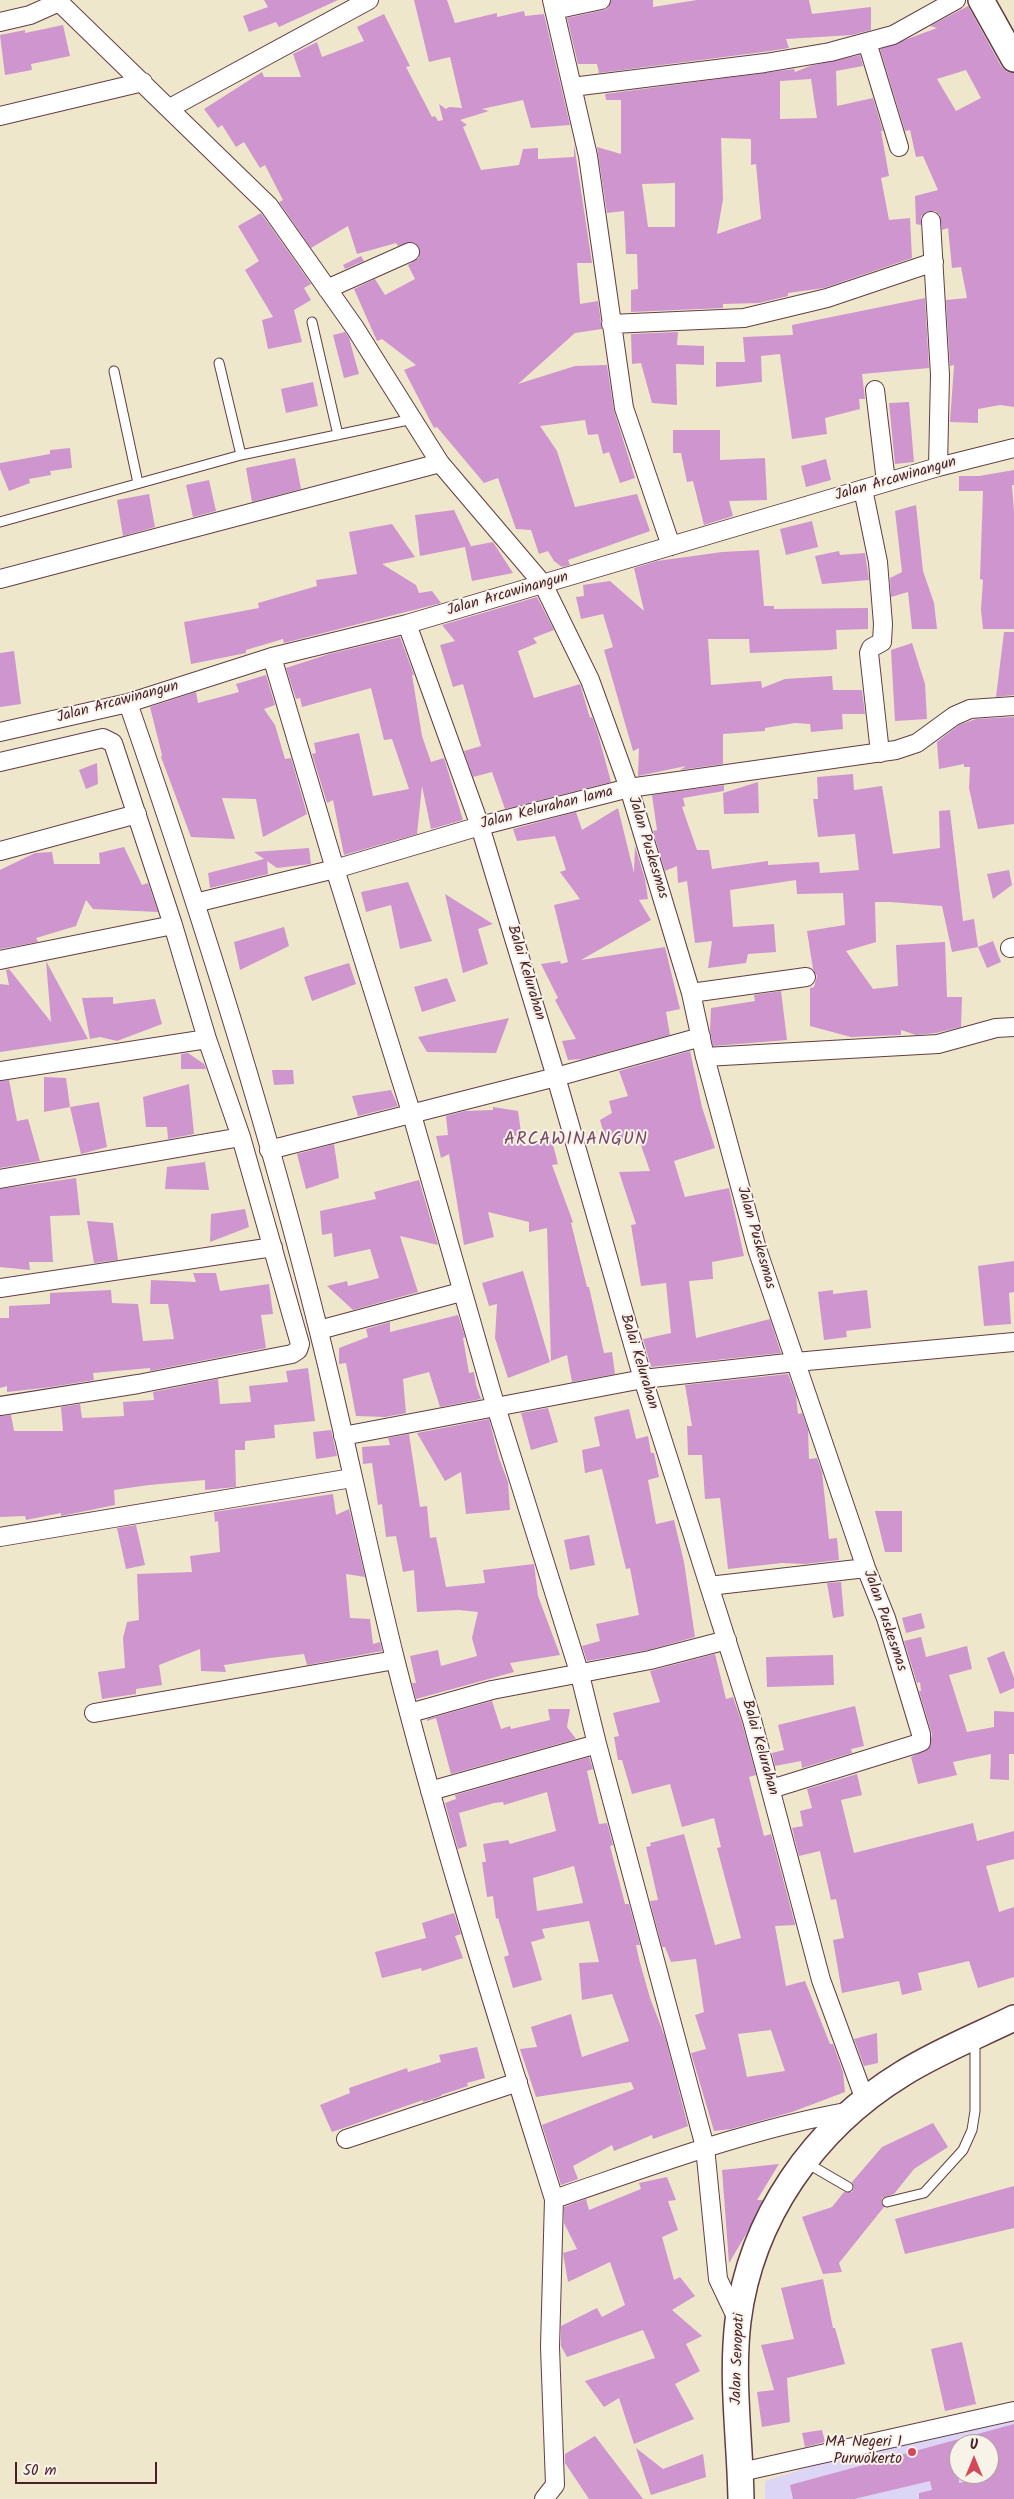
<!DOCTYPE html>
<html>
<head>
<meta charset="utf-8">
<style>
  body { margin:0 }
  #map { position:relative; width:1014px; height:2499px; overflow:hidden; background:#eee7cc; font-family:Kalam,sans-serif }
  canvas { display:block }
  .north { position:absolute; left:949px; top:2434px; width:50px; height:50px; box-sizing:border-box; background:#f7f3e8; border:1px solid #b29e9c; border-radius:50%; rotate:0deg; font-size:14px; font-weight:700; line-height:20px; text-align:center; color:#4a1f2b }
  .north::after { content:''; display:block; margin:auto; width:18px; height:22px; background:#d1495b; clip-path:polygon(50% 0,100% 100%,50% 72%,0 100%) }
  .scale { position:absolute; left:15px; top:2462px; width:142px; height:22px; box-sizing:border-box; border:2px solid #4a1f2b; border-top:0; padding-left:6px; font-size:15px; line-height:18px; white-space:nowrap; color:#4a1f2b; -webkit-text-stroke:4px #f7f3e8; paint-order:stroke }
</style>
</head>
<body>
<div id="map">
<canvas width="1014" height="2499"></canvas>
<div class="north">U</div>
<div class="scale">50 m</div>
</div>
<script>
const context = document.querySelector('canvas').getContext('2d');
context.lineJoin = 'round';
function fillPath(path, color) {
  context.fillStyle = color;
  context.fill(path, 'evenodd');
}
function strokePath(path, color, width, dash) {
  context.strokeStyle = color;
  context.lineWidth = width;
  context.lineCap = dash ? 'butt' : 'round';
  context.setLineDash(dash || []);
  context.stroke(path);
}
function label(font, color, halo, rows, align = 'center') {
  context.font = font + ' Kalam,sans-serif';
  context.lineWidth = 4;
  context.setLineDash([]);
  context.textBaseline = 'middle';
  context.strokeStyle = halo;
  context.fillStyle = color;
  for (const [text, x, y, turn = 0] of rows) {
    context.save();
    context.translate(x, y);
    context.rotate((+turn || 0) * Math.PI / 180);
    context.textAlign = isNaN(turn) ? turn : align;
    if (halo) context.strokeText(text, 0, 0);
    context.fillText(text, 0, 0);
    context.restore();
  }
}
fillPath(new Path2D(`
  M1014,2415v84h-249v-18l68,-21zM959,2444h30v30h-30z`), '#ddd5f6');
fillPath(new Path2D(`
  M264,0h74l-59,27 -3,-5 -27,10 -6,-16 25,-9z
  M414,0h33l8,23 42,-10v4l27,-6 1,5 19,-2 26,111 -39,3 -8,-28 -41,9 7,2 -29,9 7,5 -4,2 18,43 38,-5 4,-16 15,-1v11l36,-2v-13l18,119h-15l3,41 18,-3 4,28 -27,4 -57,51 57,-18 32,-1 7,46 21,67 -15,5 -11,-31 -6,2 -5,-20 -10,1 -3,-15 -45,6 17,25 18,56 62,-13 13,37 -82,29 2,5 -8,2 -8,-6 -6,-10 -9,3 -8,-24 -15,-1 -18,-51 -14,5 -47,-56 -3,1 -30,-58 12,-5 -34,-26 -5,2 -23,-52 21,-10 10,16 30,-16 -7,-14 11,-7v-11l-7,-5 -14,4 -2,-3 -39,11 -9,-28 -37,22 -32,-46 4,-2 -18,-35 -5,3 -16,-26 -8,5 -14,-22 -4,3 -14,-19 58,-37 2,5h37l-8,-23 24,-12 5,15 42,-16 -7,-14 27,-13 26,52 -4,1 26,50 3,-1 3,5 5,-1 -4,-16 7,5 3,-2 13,1 -12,-51 -21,5z
  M611,0h42v7l44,-7h112l3,14 59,-7v23l-19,5 -66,4 3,9 -26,4 -164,21 -2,-9h-19l-11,-46 37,-8 4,-2z
  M968,6l33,60 6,6 7,1v334l-14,-2 -22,4v14l-28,-1 4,-57 -4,1 -4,-66 21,-2 -6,-31 -9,1 -4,-40 -6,2 -2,-15 -5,-4 -9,1 -5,5v8l-5,-1 -1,-28 23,-6 -15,-34 -7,1 -6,-27 -5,1 -25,-82 57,-21 -7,-2zM966,70l15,28 -25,13 -19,-32z
  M63,25l7,31 -39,8 1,6 -27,5 -5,-40 25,-5v3z
  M860,55l3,11 -27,5 1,35 36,-8 10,33h-2l8,45 -8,2 8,42 21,-2 2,40 -88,30 -36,5v3l-29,7 -36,1v4l-92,4v-22l7,-1 -1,-35h-11l-2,-43 -17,2 -10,-66 24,7v-54h-15l-1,-6 189,-25 1,3 15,-6zM811,79l6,39 -37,1v-38zM721,138l30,1v26l5,-1 5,55 -44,15 6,-35zM675,183v44h-27l-6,-43z
  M261,213l50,71 -7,4 7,12 -17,10 8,32 -34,7 -6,-29 11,-3 -28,-47 14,-9 -21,-35z
  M361,256l3,5 -19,8 -2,-4z
  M925,298l4,70 -67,6 3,25h-6l1,10 -35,9 2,16 -35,5 -12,-85 -19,2 1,26 -46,5v-25h29l-2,-25 50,-2 -1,-10z
  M345,332l4,6 10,36 -15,4 -11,-43z
  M678,332l-1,13 27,1v19l-28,-1 1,41 -25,-2 -11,-40 -9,1 -1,-30z
  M313,382l5,24 -32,7 -5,-24z
  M909,402l5,60 -19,2 -6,-61z
  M673,430h47v30l45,-2 2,42 -38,1 4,15 -29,9 -11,-44 -6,1 -6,-29h-8z
  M70,448l2,20 -22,3 1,4 -22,4 1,4 -21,8 -9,-22v-6l50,-9v-4z
  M295,458l6,31 -49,13 -6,-34z
  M826,459l5,21 -25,7 -5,-21z
  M1014,470v15h-2l2,28v116h-31l-2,-19 2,-30 -3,-1 3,-88h-24v-15h20z
  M209,480l7,31 -23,6 -7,-32z
  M149,494l6,33 -32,9 -6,-36z
  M916,505l7,66 11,32 3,26h-25l-4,-37 -17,5 -1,-19 12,-6 -7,-61z
  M454,510l17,36 -4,1 26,-5 20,31 -41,8 -7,-34 -45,9 -5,-41z
  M812,521l6,26 -32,8 -6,-26z
  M392,524l23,33 -33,7 34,21 3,8 13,-2 9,12 -157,40 -1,-4 -37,11v3l-55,11 -7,-42 75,-14 -1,-5 59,-17 -1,-6 41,-6 -8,-42z
  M759,550l5,56h10v3l94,-1v21l-32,1 1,19 -7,1 -80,3 -1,-14h-41l3,46 50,-4 1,7 23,-9 47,-3 1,14h29l3,24h-23l1,15 -32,3 -1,-8 -15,-1 -30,5v3l-42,3v30l-43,6 6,-4 -48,10 1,-28 -6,3 -29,-101 9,-3 -10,-33 -22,5 -5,-22 8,-1 -1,-11 27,-4 34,30 -10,-43 23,-7 65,-9z
  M839,551l1,4 25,-2 4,27 -47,4 -7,-28z
  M537,597l17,33 -21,8 4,5 -19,8 16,47 46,-14 10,34 2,-1 6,17 13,48 -106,27 -13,-37 -19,5 -9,-26 17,-5 -18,-62 -10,3 -13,-42 15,-4 -13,-16z
  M1004,632h10v63l-18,2z
  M400,637l14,38h-2l10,61 9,26 13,-4 19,62 -32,9 -9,-43 -5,48 -73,21 -11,-55 -6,3 -15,-49 4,-1 -2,-10 45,-10 14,63 36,-7 -17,-50 -8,1 -13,-52 -69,19 -2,-9 -4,1 -10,-31 43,-14z
  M912,643l13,41 2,35 -32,2 -4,-71z
  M14,651l7,53 -21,3v-54z
  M266,675l9,30 -11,4 11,16 10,34 6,-1 16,56 -44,23 -7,-38 -34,-1 13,41 -44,-2 -30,-80 1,-2 -12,-48 46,-15 2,11 41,-11 -3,-8z
  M1014,717v107l-36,5 -9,-41 1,-21h-6v-3l-25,5 -2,-27 22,-17 17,-6z
  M97,763l1,21 -12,5 -7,-19z
  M853,774l1,16 28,-4 11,68 47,-6 -1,-37 11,-1 13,111 11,-2 4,28 -26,5 -10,-46 -52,-4h-15l1,40 -30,9 27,38 25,-3 -2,-41 49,-3 2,55h15l-1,30 -25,6 -20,2 -15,-5v5l-50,2 -41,-11v-38l4,-1 3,-11 -4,-7 -6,-38 38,-6 -2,-32 -46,1 -1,-14 -66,10 3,37 41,-3 2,28 -28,2 -2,9 -38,5 4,-27 -17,2 -8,-62 -9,2 -1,-17 -12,5 -12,-40 4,-1 -5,-35 72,-10v6l-41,7 2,8 -3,1 15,43h12l3,19 56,-8v4l51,-3 1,11 39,-3 -4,-36 -37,3 -5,-38h5l-1,-22z
  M758,782l1,31 -35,1 -1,-21z
  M618,808l16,65 1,-27 10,33 3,20 -9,1 12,20 -70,40 84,-13 15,62 -14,3 4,23 -88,24 -14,1 -6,-19 14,-2 -21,-39 3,-2 -17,-34 19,-3 1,3 7,-2 -14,-57 26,-6 -20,-27 6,-2 -11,-34 -38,5 -4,-12 63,-17 6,18z
  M124,847l18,38 6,-2 10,29 -65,-3 -7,-9 -10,26 -40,12 2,4 -38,7v-79l35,-17 17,-1 2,12h46l-1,-11z
  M309,848l2,16 -34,4 -10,-7 1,13 -58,14 -2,-15 56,-14 -10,-7z
  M1009,870l3,15 -19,14 -6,-25z
  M408,882l24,59 -32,8 -9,-44 -25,7 -5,-20z
  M445,894l48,30 -15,5 10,35 -25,9z
  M284,927l5,19 -49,24 -6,-28z
  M993,941l8,21 -14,6 -9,-21z
  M46,961l42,78 -88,13v-68l9,1 -3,-15 3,-1 42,53z
  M349,963l7,21 -44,17 -8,-24z
  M447,978l9,23 -34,11 -8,-25z
  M781,991l6,49 -74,6 -3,-15 1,-23 44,-7 -1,-6z
  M113,997v7l42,-5 7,25 -45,17 -17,-4 -10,2 -8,-41z
  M509,1018l-13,35 -69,-1 -9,-15z
  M690,1051l12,56 13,41 -41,13 11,36 44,-9 15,68 -32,6 1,17 -24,2 7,57 74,-19 11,34 -130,14 -8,-28 28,-6 -5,-50 -25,3 -10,-61 5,-1 -17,-52 31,-1 -12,-34 -18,4 -4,-6 -11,3 -5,-18 12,-7 -3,-12 19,-5 -9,-25z
  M188,1053l16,11 2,5h-25v-15z
  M272,1070h21l1,14 -20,1z
  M44,1077l22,1 4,29 -26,5z
  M9,1080l8,41 11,-2 12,42 -40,7v-87z
  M189,1084l5,50 -26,5 -1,-12h-21l-3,-30z
  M391,1090l7,16 -40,10 -6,-20z
  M99,1102l8,45 -26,7 -11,-47z
  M493,1107l25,4 5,35 29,-5 6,23 -6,1 21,57 -2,1 16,64h2l15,66 8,-1 3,22 -43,8 -5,-27 -16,6 -4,-133 -18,4v-10l-41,-10 6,25 -30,8 -15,-91 -8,4 -5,-22 12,-1 -2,-19 19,-5 28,-1z
  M334,1144l5,34 -33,11 -9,-35z
  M205,1162l4,28 -44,-1 2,-22z
  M76,1178l4,37 -30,1 3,46h-24l1,8 -30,-3v-78z
  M419,1180l19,65 -38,-9 18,56 -65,18 -26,-24 20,-5 1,5 31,-8 -9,-29 -36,8 -2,-24 -10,2 -2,-24 56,-12 -2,-7z
  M245,1209l4,18 -39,15 1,-28z
  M87,1221l26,2 5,37 -24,3z
  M1014,1261v31l-5,1 2,31 -27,2 -6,-60z
  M523,1271l27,91 -42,16 -13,-40 2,-34 -8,2 -7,-23z
  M193,1273h23l4,18 49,-7 4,30 -12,1 5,33 -116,23v-3l-57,5 1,7 -43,7 -44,5v-6l-7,2v-70h9v-12l41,-2v-11l61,-3 1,13 26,1 5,37 31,-2 -6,-35h-18l1,-24 45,2z
  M833,1290v4l34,-4 4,38 -25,3 1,6 -23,3 -6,-48z
  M458,1315l7,22 -2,1 6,35 5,-1 2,13 5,14 -41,8 -11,-35 -26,7 3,34 -21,4 -29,-1 -10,-53 -7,1v-16l29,-11 -2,-8 24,-7v10z
  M308,1368l7,53 -41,4 1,13 -30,3v9h-10l1,37 -31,3v-10l-56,5 -35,5 1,15 -54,11v-3l-35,7 -1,-4 -25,1v-101l11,-1 3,16h49l-2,-24 19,-3 2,14 42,-2 -1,-14 31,-2 -1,-8 65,-13 2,25 31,-2 -2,-16 39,-4 -2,-11z
  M788,1374l8,21 2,19 4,-1 6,17 1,29 8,-1 5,14 7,67 8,-1 2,22 -34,4 -23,-1 -54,6 -8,-71 -15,1 -3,-44h-14l-1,-29h5l-7,-41z
  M548,1408l10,34 -27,8 -10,-37z
  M629,1409l7,30 12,-3 3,17h3l5,24 -11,3 8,44 18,-4 10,42 11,75 -47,13 -61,11 -5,-15 18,-5 -4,-17 43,-9 -9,-47 -4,1 -24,-100 -17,4 -3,-23 18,-4 -6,-29z
  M489,1419l10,39 9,24 2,28 -44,4 -5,-42 -16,9 -28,-48z
  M331,1430l6,26 -21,3 -3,-27z
  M409,1434l11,73 7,-1 3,32 6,-1 10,50 39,-4 -2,-13 51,-6 4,32 22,59 -50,8 4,9 -98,27 -4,-16h4l-6,-27 28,-6 3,16 36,-10 -5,-18 6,-26 -19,-2 -42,2 -3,-42 -11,2 -7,-36 -10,1 -4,-33 -4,1 -6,-42 -9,1 -1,-17 28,-2 -2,-7z
  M333,1494l3,21 13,-6 16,68 -19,-3 4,44 20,1 3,25 7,-2 2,9 -75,14 -3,-11 -34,4 -46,7 2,7 -25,-1 -1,-22 -41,16 3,20 -26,4v5l-34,5 -4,-27 27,-4 -2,-30 4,-16 12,-2 -2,-46 55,-2 -2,-16 30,-4 -2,-31 -3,1 -1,-10z
  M875,1511h27v41h-17z
  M136,1525l9,40 -19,4 -9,-41z
  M589,1535l6,30 -25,5 -6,-30z
  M841,1582l3,34 -11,2 -6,-35z
  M921,1613l4,15 -19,5 -4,-15z
  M921,1637l5,20 41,-11 5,23 -23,6 18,57 27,-5v-16l20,1v42h-5v26l-19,-1 1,-25 -38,8 4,13 -39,9 -7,-27 18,-9 3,-14 -13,-43h2l-1,-9 -3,1 -13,-42z
  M1004,1651l10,27v10l-14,6 -13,-36z
  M715,1654l11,45 7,-2 9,26 14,52 -7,2 15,59 7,-2 24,90v1l-20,1 11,60 19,-5 25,63h3l10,28 2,20 -53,20 -61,17 -17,2 -23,-78 15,-4 -11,-34 9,-3 -8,-53 -25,3 -6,-15h-3l-12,-46 8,-1 -12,-53 5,-1 -1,-3 34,-9 31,111 26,-7 -24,-90 4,-1 -7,-29 -32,9 -12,-43 -38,10 -10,-34h-4l-4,-23 5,-1 -6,-23 47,-11 -10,-31zM771,2030l14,41 -38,6 -9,-43z
  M833,1655l1,30 -67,2 -1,-30z
  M492,1701l9,28 9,-3 1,3 39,-9 -2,-11h22l-3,18 9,12 -125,35 -15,-56 -9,3v-2z
  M855,1706l9,40 -13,3 1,4 -50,15 -1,-7 -26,5 -3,-13 12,-3 -6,-25z
  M589,1757l4,12 -6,2 12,53 8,-1 6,22 -3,1 15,58h4l11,41h-4l3,14 11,39 15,39 23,89 -35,13 -1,-4 -38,16 -2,-6 -39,21 5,13 -17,6 -19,-60 92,-36 -3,-7 -95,15 -16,-48 17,-2 -6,-20 40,-13 11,43 47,-16 -17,-47 -30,6 -3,-37 20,-1 -10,-41 -47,8 3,9 -14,4 11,38 -29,8 -9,-31 5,-2 -11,-37 -2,1 -3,-23 -6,1 -5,-35h4l-3,-18 25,-4 2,4 46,-13 -9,-39 -43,13 -1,-3 -9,1 -35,10 8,33 -9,3 -13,-46 11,-4 -1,-4zM574,1866l9,37 -46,8 -4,-33z
  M857,1774l5,21 -21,5 13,53 119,-30 4,18 37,-10v28l-28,7 13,46 15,-5v70l-36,11 -9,-27 -51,12 4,17 -20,5 -3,-14 -57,12 -9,-53 11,-2 -8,-39 -5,1 -11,-49 -21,5 -7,-28 11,-2 -3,-15 12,-3 -5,-19z
  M454,1913l7,21 -6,2 8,22 -41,13 -1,-3 -39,10 -7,-26 51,-14 -4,-15z
  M877,2033l1,30 -14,3 -10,-27z
  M477,2047l8,31 -18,5 1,3 -27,9v1l-18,6v-2l-91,32 -12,-27 30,-12 -1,-5 58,-20 1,4 33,-10 -2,-7z
  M933,2123l15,24 -34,22 -20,25 -12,4 -1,5 3,4 -45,56 3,9 -19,2 -21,-57 30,-10 12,-15h8l2,-4 -2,-6 30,-35z
  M779,2164l-22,36h6l-15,31 -19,32 -7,-93z
  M667,2177l9,23 -8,1 10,29 -16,7 12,43 6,-3 15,19 -23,14 30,26 -16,8 14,27 -25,13 19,35 -60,25 -15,-46 -15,9 -19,-26 70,-23 -12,-28 -76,27 -6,-11v-20l36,-18 5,9 23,-12 -15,-43 -42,20 -5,-29 14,-4 -13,-26v-16l22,-8 3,11 52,-21 -2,-6z
  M1014,2186v42l-109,26 -10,-35z
  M823,2279l10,49h2l10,36 -58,14 3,44 -28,5 -5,-35 17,-2 -13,-45 33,-6 -13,-51z
  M962,2342l14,62 -31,7 -14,-62z
  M1014,2424v75h-95v-6l13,-3 -2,-9 -76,18h-61l-3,-14 169,-46v44l30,-7v-32h-29l-1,-5z
  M822,2430l3,12 -20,5 -3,-14z
  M595,2436l48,63h-54l-24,-36v-9z
  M636,2448l27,21 40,-15 3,23 -55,18z`), '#cf95cf');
const lane = new Path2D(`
  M312,322l26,113
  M219,363l22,92
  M114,371l24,112
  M0,522l241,-67 172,-36
  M805,2162l43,25
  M887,2202l37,-9 39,-43 9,-20 3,-19v-72`);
const street = new Path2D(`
  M552,0l36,156 36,252 47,138
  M554,10l47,-10
  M0,22l30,-7 29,-13 210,204 86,122 85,135 103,121 47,96 39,108 62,205 14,64 52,192 109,319 20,50 35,116v8l-5,2 -145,45
  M867,42l32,105
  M572,87l193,-24 65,-11 63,-17 63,-35
  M170,108l199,-108
  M0,116l143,-34
  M931,221l9,154 -2,92
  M327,289l83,-37
  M611,324l133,-6 83,-20 107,-36
  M875,390l11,92
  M863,489l15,73 5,62 -1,18 -11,6 -2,5 11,100
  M0,579l440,-116
  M407,624l73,202 76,251 87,302 109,341 69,260 44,120
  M272,657l63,212 77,246 80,279 88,281 17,69 108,403 13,132 20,42
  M128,703c72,207 138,416 191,629 27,108 49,218 76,327 46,182 103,361 159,540 98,-33 195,-70 297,-88
  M0,732l128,-29 144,-46 135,-33 531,-157 76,-19
  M0,762l103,-24 10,5 60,182 34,114 34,98 59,207 -2,6 -6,4 -154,30 -138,22
  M0,851l137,-37
  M195,903l140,-34 145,-43 149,-38 267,-38 21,-7 37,-27 16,-7 44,-3
  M1010,948l4,-1
  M0,960l173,-35
  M691,993l115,-16
  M705,1057l233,-13 58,-16 18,-1
  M0,1071l207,-32
  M269,1150l287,-73 145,-40
  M0,1179l241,-42
  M0,1288l273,-41
  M319,1330l142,-38
  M343,1436l300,-57 153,-17 218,-20
  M0,1537l352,-59
  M709,1586l157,-18
  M94,1713l301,-53
  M410,1713l82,-23 158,-30 77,-20
  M430,1791l167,-47
  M346,2139l172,-57
  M741,2472l273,-61
  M544,2499l11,-14 -5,-138 4,-148`);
const secondary = new Path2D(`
  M981,0l33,59
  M741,2499c-1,-59 -10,-119 -3,-178 13,-103 76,-193 164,-247 35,-22 75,-38 112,-56`);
strokePath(lane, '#633d43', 11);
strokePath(street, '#633d43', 20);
strokePath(secondary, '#633d43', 28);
strokePath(lane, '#fff', 9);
strokePath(street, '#fff', 18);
strokePath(secondary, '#fff', 25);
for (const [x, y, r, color] of [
  [912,2452,5,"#d1495b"]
]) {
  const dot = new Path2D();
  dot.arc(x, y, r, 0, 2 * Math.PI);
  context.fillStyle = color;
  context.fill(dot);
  strokePath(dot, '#f7f3e8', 2);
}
label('15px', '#4a1f2b', '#f7f3e8', [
  ["Jalan Arcawinangun",896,480,-16],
  ["Jalan Arcawinangun",508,595,-16],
  ["Jalan Arcawinangun",118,703,-15],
  ["Jalan Kelurahan lama",547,809,-14],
  ["Jalan Puskesmas",647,848,73],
  ["Balai Kelurahan",525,973,73],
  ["Jalan Puskesmas",755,1238,74],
  ["Balai Kelurahan",638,1362,73],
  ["Jalan Puskesmas",884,1621,71],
  ["Balai Kelurahan",759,1748,74],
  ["Jalan Senopati",739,2359,-88]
]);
label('15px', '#4a1f2b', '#f7f3e8', [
  ["MA Negeri 1",902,2443],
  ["Purwokerto",902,2460]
], 'right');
context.letterSpacing = '1px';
label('18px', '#794864', '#f7f3e8', [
  ["ARCAWINANGUN",576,1141]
]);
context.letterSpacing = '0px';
</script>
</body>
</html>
